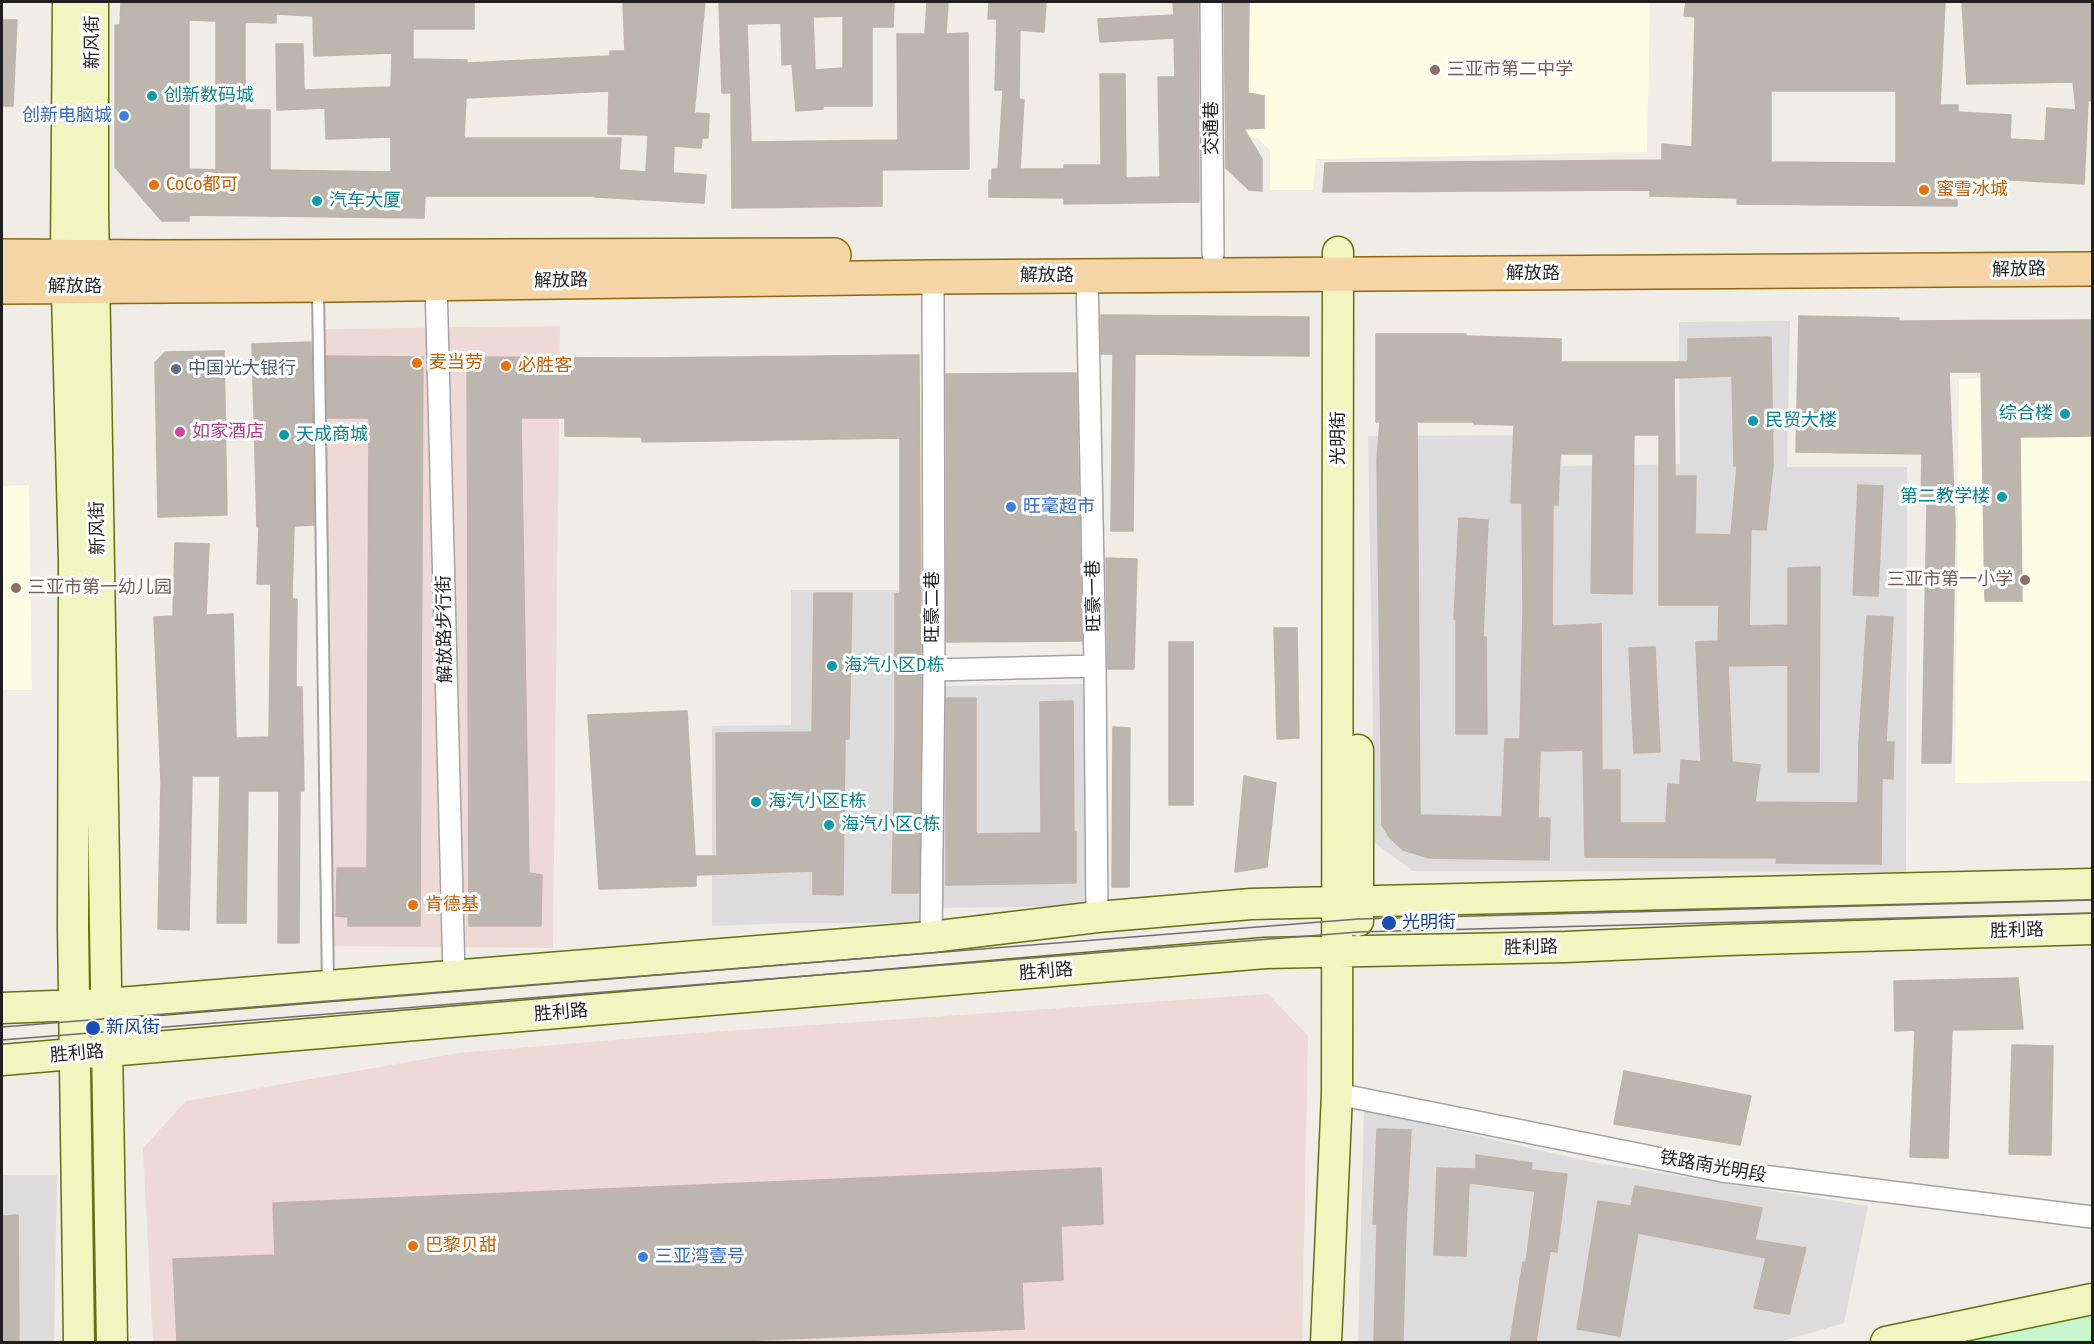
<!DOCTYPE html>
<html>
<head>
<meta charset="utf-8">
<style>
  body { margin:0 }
  #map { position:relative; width:2094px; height:1344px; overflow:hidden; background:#efede6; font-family:"Fira Sans Condensed",sans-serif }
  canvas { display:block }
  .frame { position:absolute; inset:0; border:3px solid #1f1f1f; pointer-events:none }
</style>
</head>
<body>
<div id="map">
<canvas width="2094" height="1344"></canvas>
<div class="frame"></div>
</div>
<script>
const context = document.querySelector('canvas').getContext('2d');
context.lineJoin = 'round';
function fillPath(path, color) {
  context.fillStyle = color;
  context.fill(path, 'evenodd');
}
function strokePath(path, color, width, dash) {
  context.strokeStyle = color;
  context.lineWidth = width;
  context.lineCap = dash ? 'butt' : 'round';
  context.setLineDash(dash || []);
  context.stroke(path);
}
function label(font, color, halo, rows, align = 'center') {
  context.font = font + ' "Fira Sans Condensed","Noto Sans SC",sans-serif';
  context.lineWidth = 6;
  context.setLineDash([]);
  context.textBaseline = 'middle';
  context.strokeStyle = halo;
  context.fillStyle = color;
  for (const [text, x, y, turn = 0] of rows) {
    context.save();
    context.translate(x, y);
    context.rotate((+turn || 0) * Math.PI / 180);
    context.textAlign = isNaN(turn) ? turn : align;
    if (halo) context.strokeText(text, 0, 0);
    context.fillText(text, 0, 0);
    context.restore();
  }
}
fillPath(new Path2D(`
  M1790,321l-3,146h120l-1,405 -493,-1 -38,-28 -7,-407 193,-1 1,31 118,-2 -1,-142z
  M791,590h138l-3,333h-132l-82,3v-200l79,-1z
  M1085,684l3,222 -149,2 -3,-222z
  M1364,1110l227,52 277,44 -24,117 -65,19h-421z
  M2,1175h55l-3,167h-52z`), '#dddcdc');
fillPath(new Path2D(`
  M560,326l-7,622 -223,-2 -5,-617z
  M1268,994l40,42 -6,306h-1149l-10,-194 43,-47 273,-48 238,-20z`), '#efd9d7');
fillPath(new Path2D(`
  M1220,2h430l-3,150 -331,7 -3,31h-43v-40l-12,-12h-36z
  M2092,374v407l-137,2 4,-404z
  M29,485l3,205h-30v-204z`), '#fcfde2');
fillPath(new Path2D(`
  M2092,1314v28h-135l57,-13z`), '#c7f6cc');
const building = new Path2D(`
  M121,2h353v27h-61v30l54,1v3l143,-7v-5h15l-2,-49h82l-11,111 15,1 -1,24h-6l-1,10 -27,-2 -1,27 33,2 -2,28 -109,-6 1,-1h-171l-1,22 -235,-3v6h-27l-47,-54v-142h5zM276,14l37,2 1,40 78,-3 -1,34 -87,3 -1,-46h-27l1,66 48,-2 1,31 65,-2v35l-121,-2v-60h-25v-88l31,1zM189,20l27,1v149l-27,-1zM609,91l-1,43 40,1 -2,37 -27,-2 2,-32h-157l2,-40z
  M719,2h175l-1,25h-21v79h-49v3l-27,2 -4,-47 -10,1 -1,-42 -34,1 4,118 147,-2 -1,-106h28l2,-32h21l-2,32 22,-1 1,136 -87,1v36l-150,2 -1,-115h-9zM843,16v52l-28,2 -2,-53z
  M989,2h57l-2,30 -24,-2 -1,69 5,1 -4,69h44v-4h37l-1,-91h25l1,104 34,-1 -2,-100h17l-1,-39 -74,4 -2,-23 76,-4 -1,-13h25l1,200 -135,2v-6l-75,-1v-17h3v-11h6l5,-79h-8l2,-71h-9z
  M1224,2h25l-1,91 16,3v32l-20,1 18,30v32l-13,-1 -23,-22z
  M1686,2h259l-5,103h18v7l53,3 -1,24 35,2 2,-33 29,2 -3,-28 -106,2 -5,-82h130v98l-4,1 -4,83 -127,-7v29l-220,-2v-6l-87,-2v-6l-327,2 2,-29 337,-3v-16l30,3 3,-130 -11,-1zM1771,91h125v72l-125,-1z
  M2,20h15l-4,86h-11z
  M1101,315l208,2v39l-174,-2 -2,177h-22l2,-177h-12z
  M1799,316l100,2v3l193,-1v116l-72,1 2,164h-37l-4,-229h-32l6,153 -4,238h-29l5,-259h-6l1,-50 -126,-2z
  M1376,334h90v2l95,3v23h127v-23l83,-2 2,128 -7,65 -15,-1 -2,97 39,-1v-57l32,-1 -1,205h-31v-107l-60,1 4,96 28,3 -5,37 103,1 1,-61 8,-126 26,1 -7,125h8l-1,37 -11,-1 -1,86 -105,-1 1,-5 -192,-1 -2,-107 -43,1 -2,67h12l-1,42 -119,-2 -27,-8 -13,-12 -8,-13 -5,-365 3,-38h-4zM1732,376l2,90h3l-6,69 -36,-1 1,-58h-21l-1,-98zM1417,422h57v2l40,1 -3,78h11l1,108 -3,128h-15l-3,78 -82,-2zM1634,435h25v170h60l-1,36 -22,1 5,120 -20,-2 -1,25 -12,-1 -2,39h-46v-53h-18l-1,-146 -49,2 1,-121h5l2,-51h33l-2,139 41,1z
  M311,342l3,183 -20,1 -2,73h5l-1,88h6l2,104h-4l-1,152h-21l1,-152h-31l-2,132h-29l3,-147h-28l-3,154 -31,-1 3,-148 -7,-164 19,-1 2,-73 34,1 -3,71 27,-1 3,124 33,-1 2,-153h-14l2,-57h-2l-5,-183z
  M224,351l3,164 -69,2 -3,-154 10,-11z
  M919,355l2,315 -2,223h-27l3,-151v-148h5v-156l-258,4v-5l-77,-1v-18h-44l8,455 13,2 -1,51h-72l-2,-569 175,1z
  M326,356l97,1 -3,569h-72v-9l-12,-1 1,-48h30l2,-450h-42z
  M1076,373l6,268 -135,1 -1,-268z
  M1858,485l25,1 -5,110 -25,-1z
  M1459,518l29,2 -5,117h3l1,97h-31v-114l-2,-1z
  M1106,558l31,1 -3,110h-26z
  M814,593h38l-3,146h-4l-2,156 -30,-1v-23l-117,4v11l-97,3 -11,-174 99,-4 8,145h22l-1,-123 96,-1z
  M1274,628h23l2,110 -22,1z
  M1169,642h24v163h-24z
  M1655,647l5,105 -26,1 -5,-105z
  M946,698h30v136l65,-1 -1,-131 33,-1 1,131h2v51l-130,2z
  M1113,727l17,1 -1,159h-17z
  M1244,776l32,7 -9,84 -32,5z
  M2018,978l5,51 -71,1 -4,128 -38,-1 5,-127 -20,1 -1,-50z
  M2012,1045l41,1 -2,109 -42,-1z
  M1624,1071l127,25 -11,49 -126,-21z
  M1377,1129l34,1 -5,95 -3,116h-29l3,-117h-4z
  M1476,1155l56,8 -1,7 36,4 -10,78 -7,-1 -14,91h-26l13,-80 3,1 9,-72 -66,-8 -3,73 -32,-1 3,-87 39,1z
  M1101,1168l2,56 -42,2 2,54 -41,2 2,47 -312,13h-535l-4,-83 102,-4 -2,-52z
  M1635,1186l127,22 -7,32 51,8 -17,66 -35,-6 12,-50 -128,-25 -18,103 -43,-7 21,-128 33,5z
  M18,1215l1,127h-17v-126z`);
fillPath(building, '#bcb6af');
strokePath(building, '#c0b4aa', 1.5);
const lane = new Path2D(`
  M318,290l10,695`);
const street = new Path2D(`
  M1211,2l2,252
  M1087,275l8,391 2,251
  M436,282l18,693
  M934,670l161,-4
  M931,937l3,-267 -1,-393
  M1337,1094l385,77 370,46`);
const secondary = new Path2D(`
  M68,2l-2,253 8,307 -1,365 6,415
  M93,2v207l19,1133
  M1358,921v-171
  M2,1008l104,-4 825,-67 166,-20 154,-13 841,-20
  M2,1060l1263,-107 300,-6 161,-7 366,-11
  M1326,1342l11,-248 1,-842
  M1886,1342l206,-43`);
const primary = new Path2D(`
  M2,256l161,1 671,-2
  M2,287l331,-2 600,-8 1159,-8`);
strokePath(lane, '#a3a3a3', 14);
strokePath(street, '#a3a3a3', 24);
strokePath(secondary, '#62700d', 33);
strokePath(primary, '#90670b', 36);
strokePath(lane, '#fff', 10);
strokePath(street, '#fff', 21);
strokePath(secondary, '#f1f5bf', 30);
strokePath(primary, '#f5d5a6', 33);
strokePath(new Path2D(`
  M2,1027l1356,-108 734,-19
  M2,1040l1356,-108 734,-19`), '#6d6d6d', 1.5);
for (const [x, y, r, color] of [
  [1435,70,6,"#8d6e63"],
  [152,96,6,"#0f9aa8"],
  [124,116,6,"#3f7fe0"],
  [154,185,6,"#e8710a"],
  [1924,190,6,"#e8710a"],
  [317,201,6,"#0f9aa8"],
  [417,363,6,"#e8710a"],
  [506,366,6,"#e8710a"],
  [176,369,6,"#5c6f8a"],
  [2065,414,6,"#0f9aa8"],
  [1753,421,6,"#0f9aa8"],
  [180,432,6,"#d1479c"],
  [284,435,6,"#0f9aa8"],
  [2002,497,6,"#0f9aa8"],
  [1011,507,6,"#3f7fe0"],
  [2025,580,6,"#8d6e63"],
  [16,588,6,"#8d6e63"],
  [832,666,6,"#0f9aa8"],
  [756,802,6,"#0f9aa8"],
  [829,825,6,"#0f9aa8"],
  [413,905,6,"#e8710a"],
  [1389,923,8,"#1a4fb4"],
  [93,1028,8,"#1a4fb4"],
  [413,1246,6,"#e8710a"],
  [643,1257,6,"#3f7fe0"]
]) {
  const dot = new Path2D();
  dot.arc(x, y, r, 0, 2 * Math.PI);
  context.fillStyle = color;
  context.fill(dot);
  strokePath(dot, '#fff', 2);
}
label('18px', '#1f1f1f', '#fff', [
  ["新风街",93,42,-90],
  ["交通巷",1212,128,-90],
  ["解放路",2019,270,-1],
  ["解放路",1533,274],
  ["解放路",1047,276],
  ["解放路",561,281,-1],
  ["解放路",75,287],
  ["光明街",1339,438,-90],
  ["新风街",98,528,-91],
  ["旺豪一巷",1094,596,-91],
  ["旺豪二巷",933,607,-90],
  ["解放路步行街",445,629,-91],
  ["胜利路",2017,931,-2],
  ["胜利路",1531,948,-1],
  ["胜利路",1046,972,-5],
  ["胜利路",561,1013,-5],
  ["胜利路",77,1054,-5],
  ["铁路南光明段",1713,1167,10]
]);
label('18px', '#785e54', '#fff', [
  ["三亚市第二中学",1447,70],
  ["三亚市第一小学",2013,580,"right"],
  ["三亚市第一幼儿园",28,588]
], 'left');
label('18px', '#0d838f', '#fff', [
  ["创新数码城",164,96],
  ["汽车大厦",329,201],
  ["综合楼",2053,414,"right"],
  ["民贸大楼",1765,421],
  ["天成商城",296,435],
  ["第二教学楼",1990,497,"right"],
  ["海汽小区D栋",844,666],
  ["海汽小区E栋",768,802],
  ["海汽小区C栋",841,825]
], 'left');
label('18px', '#366cbe', '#fff', [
  ["创新电脑城",112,116,"right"],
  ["旺毫超市",1023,507],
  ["三亚湾壹号",655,1257]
], 'left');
label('18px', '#c56008', '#fff', [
  ["CoCo都可",166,185],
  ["蜜雪冰城",1936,190],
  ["麦当劳",429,363],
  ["必胜客",518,366],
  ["肯德基",425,905],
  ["巴黎贝甜",425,1246]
], 'left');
label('18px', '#4e5e75', '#fff', [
  ["中国光大银行",188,369]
], 'left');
label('18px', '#b23c85', '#fff', [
  ["如家酒店",192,432]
], 'left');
label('18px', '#164399', '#fff', [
  ["光明街",1402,923],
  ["新风街",106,1028]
], 'left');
</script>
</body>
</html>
